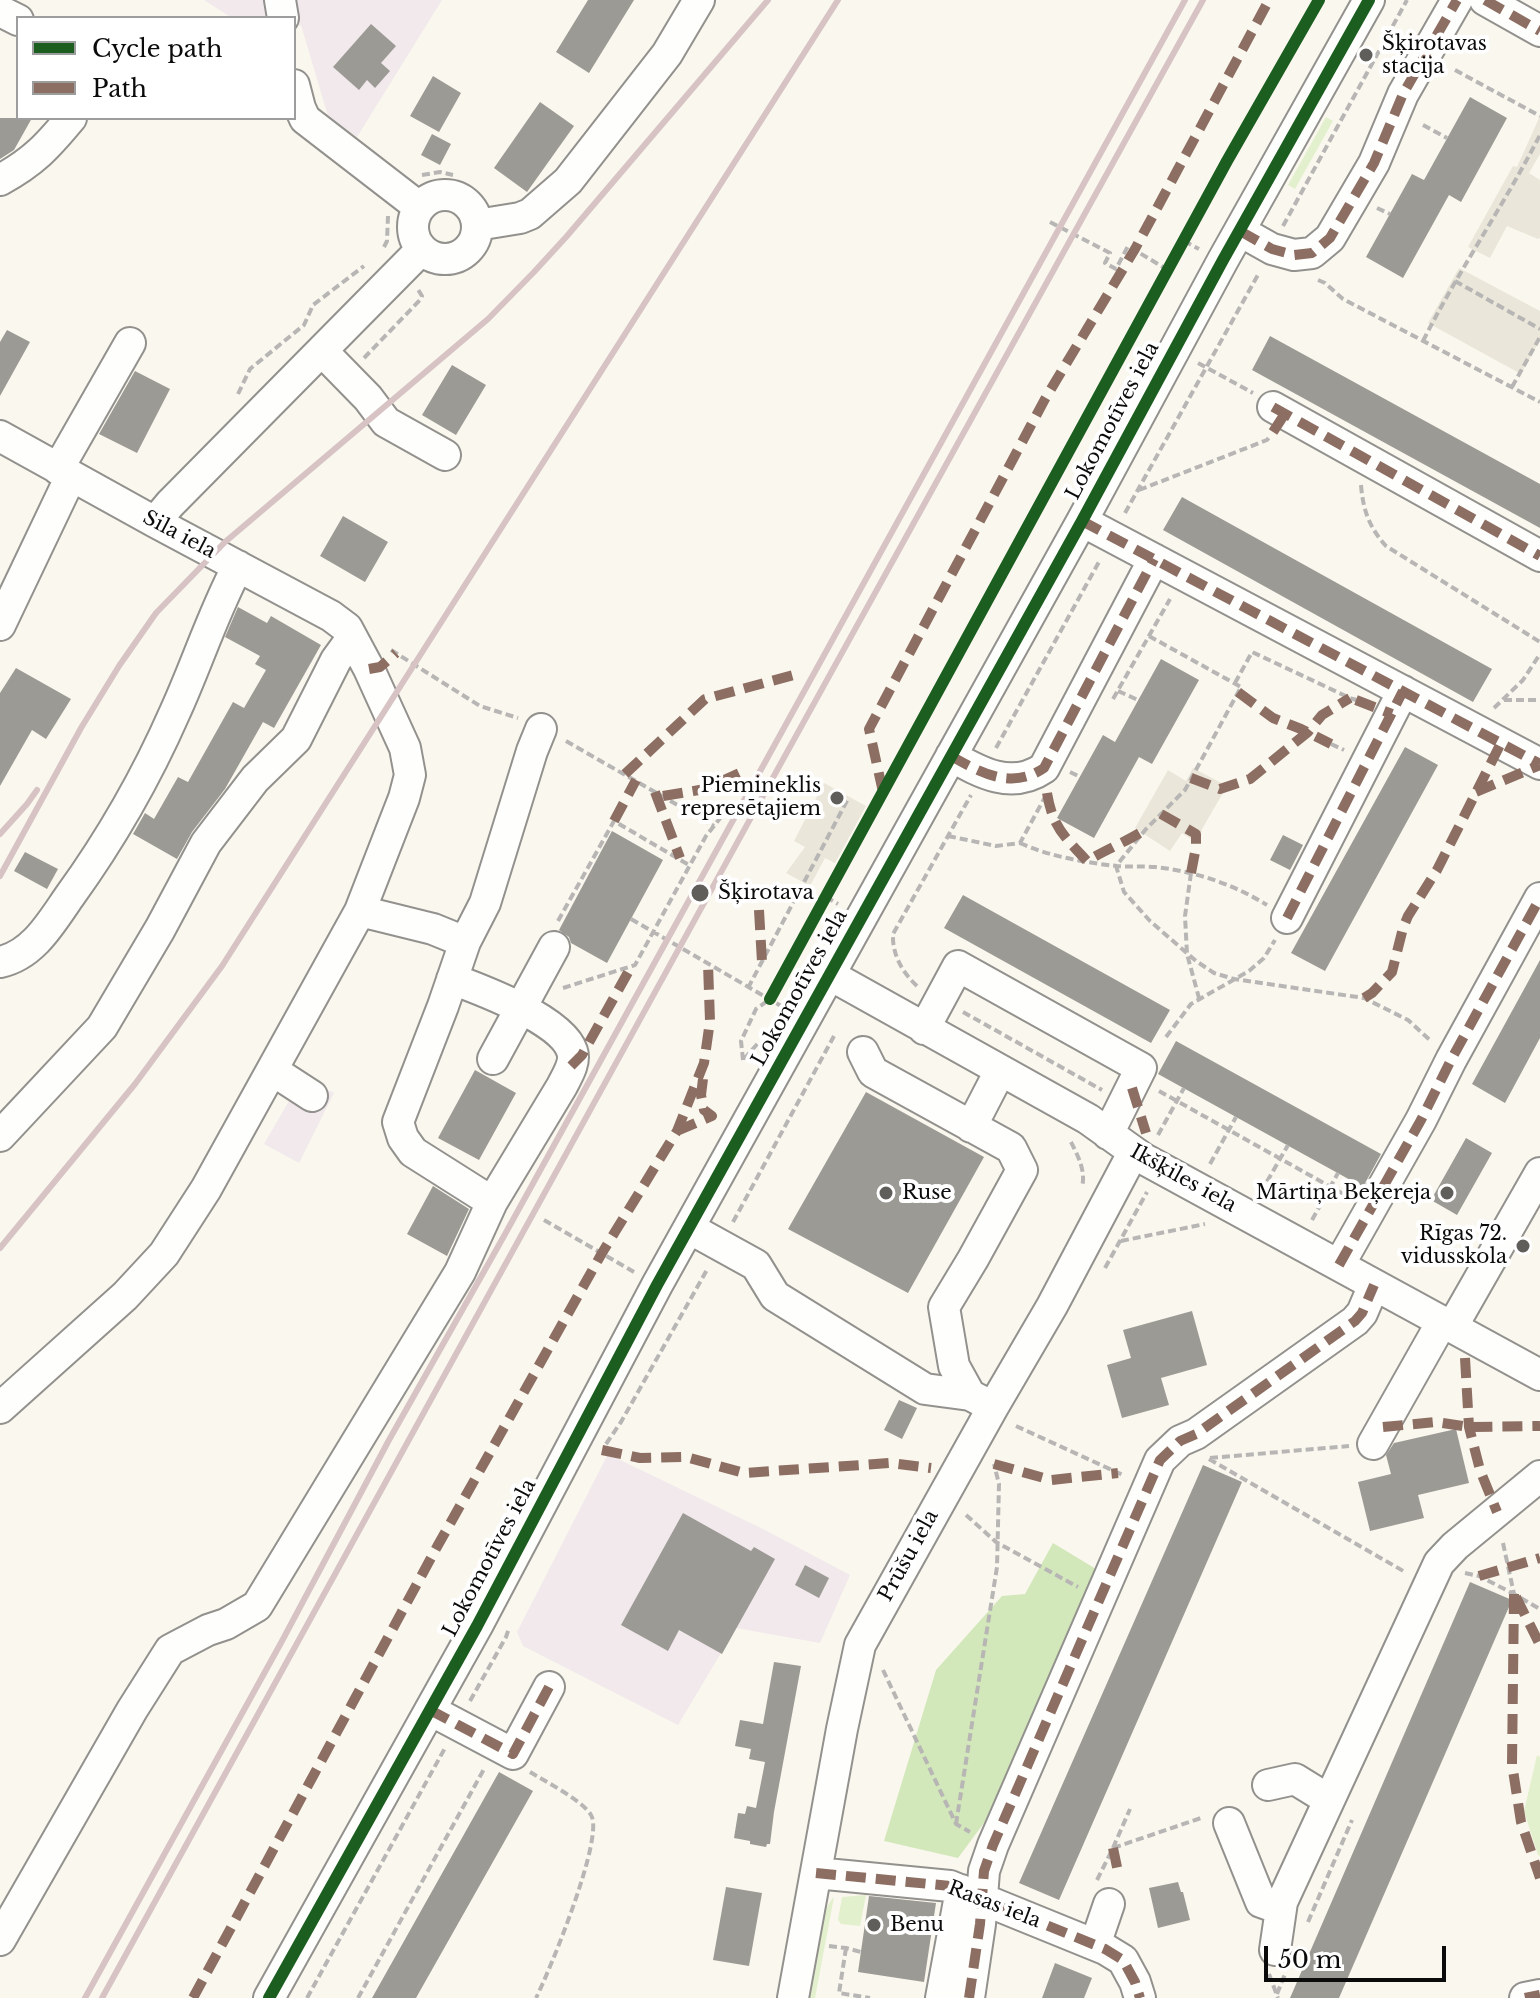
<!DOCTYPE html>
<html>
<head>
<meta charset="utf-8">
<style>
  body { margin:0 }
  #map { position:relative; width:1540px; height:1998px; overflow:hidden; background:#faf7ee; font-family:"Libre Baskerville",serif }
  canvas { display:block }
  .legend { position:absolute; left:16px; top:16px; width:280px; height:104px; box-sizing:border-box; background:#fff; border:2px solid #9d9d9d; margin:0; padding:10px 14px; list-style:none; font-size:24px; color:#0b0b0b }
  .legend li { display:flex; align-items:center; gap:16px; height:40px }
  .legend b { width:40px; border:2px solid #9d9d9d }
  .scale { position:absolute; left:1264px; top:1946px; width:182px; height:36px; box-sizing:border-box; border:4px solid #0b0b0b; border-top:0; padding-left:10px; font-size:24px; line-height:28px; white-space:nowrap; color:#0b0b0b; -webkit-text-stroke:6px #fff; paint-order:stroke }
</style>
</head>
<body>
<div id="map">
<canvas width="1540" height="1998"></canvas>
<ul class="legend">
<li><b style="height:10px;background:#1b5e20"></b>Cycle path</li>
<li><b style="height:10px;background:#8d6e63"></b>Path</li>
</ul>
<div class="scale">50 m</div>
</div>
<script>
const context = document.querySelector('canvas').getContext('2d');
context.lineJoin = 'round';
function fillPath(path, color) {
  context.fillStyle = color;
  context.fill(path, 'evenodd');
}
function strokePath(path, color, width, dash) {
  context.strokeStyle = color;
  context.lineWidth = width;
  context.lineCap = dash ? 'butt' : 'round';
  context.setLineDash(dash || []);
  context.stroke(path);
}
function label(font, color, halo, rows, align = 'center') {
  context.font = font + ' "Libre Baskerville",serif';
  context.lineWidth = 8;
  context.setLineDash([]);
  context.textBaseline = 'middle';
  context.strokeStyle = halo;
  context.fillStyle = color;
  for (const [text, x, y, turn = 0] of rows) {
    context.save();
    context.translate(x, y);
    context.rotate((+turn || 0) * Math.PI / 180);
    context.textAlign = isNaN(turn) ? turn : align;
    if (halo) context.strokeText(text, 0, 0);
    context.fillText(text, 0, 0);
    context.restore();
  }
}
fillPath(new Path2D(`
  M204,0h238l-85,137 -29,-21 -27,-91 -7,2v-9h-62z
  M303,1077l31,16 -35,70 -35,-19z
  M608,1454l157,76 85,45 -30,68 -84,-15 -58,97 -155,-79 -6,-14z`), '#f1e9ec');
fillPath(new Path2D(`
  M1326,117l7,4 -38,68 -7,-4z
  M1537,1755l3,2v99l-2,-1 -14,-44z
  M866,1895l-6,31 -19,-2 -3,-4 4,-23z
  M834,1897l-19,101h-8c5,-23 11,-87 27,-101z`), '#e3f0cd');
fillPath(new Path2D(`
  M1053,1543l48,29 -117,251 -26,35 -74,-17 52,-171 66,-74 23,-2z`), '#d3e8ba');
fillPath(new Path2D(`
  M1540,116v38l-11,19 11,7v58l-2,1 -31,-13 -17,32 -22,-11 45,-81 4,1z
  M1459,268l81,43v29l-19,34 -93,-51z
  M1193,768l34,18 -25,43 -4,15 -16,-11 -12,18 -35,-23 33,-58 18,11z
  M824,783l42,23 -31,57 -10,-5 -15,28 -24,-13 19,-26 -11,-6z`), '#eae6d9');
fillPath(new Path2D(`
  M588,0h46l-45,73 -33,-21z
  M371,24l25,22 -15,17 9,8 -15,17 -8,-8 -8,10 -26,-23z
  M433,76l28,17 -22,39 -29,-16z
  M1470,97l37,21 -46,84 -12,-7 -46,83 -37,-21 46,-83 12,6z
  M540,102l34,24 -47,66 -33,-24z
  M0,118h32l-18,32 -14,9z
  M432,134l19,10 -11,21 -19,-10z
  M7,330l23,12 -30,54v-54z
  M1270,336l270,148v44l-288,-158z
  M452,365l34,20 -30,50 -34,-20z
  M135,371l35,18 -33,64 -38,-19z
  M1182,497l310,172 -19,33 -310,-172z
  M343,516l45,26 -23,40 -45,-26z
  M238,607l29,16 4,-7 50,29 -47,83 -11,-6 -38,67 -33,43 -15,27 -44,-25 12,-21 9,6 24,-42 10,5 45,-80 11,6 22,-38 -11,-6 5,-8 -35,-19z
  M1161,659l38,21 -47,84 -13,-7 -45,81 -37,-20 46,-83 12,7z
  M16,668l55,31 -25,40 -14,-9 -32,56v-93z
  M1405,747l33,18 -113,206 -34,-18z
  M612,831l51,29 -56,103 -36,-20 -2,-6 -10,-7z
  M1283,835l20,10 -13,25 -20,-10z
  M25,852l33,17 -11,20 -33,-18z
  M963,895l207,115 -19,33 -207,-115z
  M1540,960v78l-35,65 -33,-19z
  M1176,1041l205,113 -18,33 -205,-113z
  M475,1070l41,23 -37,67 -41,-22z
  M866,1092l118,65 -76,136 -120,-64z
  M1466,1138l26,15 -35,62 -26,-15z
  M433,1186l36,23 -22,47 -40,-22z
  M1192,1311l15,54 -46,13 8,27 -47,13 -15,-53 24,-7 -8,-28z
  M899,1400l18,8 -15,31 -18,-9z
  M1456,1429l13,54 -51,12 6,23 -54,13 -12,-49 33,-8 -5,-19 8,-12z
  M1203,1465l39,17 -183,418 -40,-17z
  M683,1513l68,38 3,-4 21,12 -53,95 -43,-24 -11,21 -47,-26z
  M805,1565l24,13 -10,20 -24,-13z
  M1470,1582l42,18 -173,398h-49z
  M774,1662l27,4 -27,146 -4,32h-3l-1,3 -16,-3v-3l-16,-3 4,-25 7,1 2,-8 9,2 9,-46 -16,-3 2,-10 -16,-3 5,-26 23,4z
  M499,1772l34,19 -117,207h-44z
  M1178,1882l3,10h2l7,28 -32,8 -9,-40z
  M726,1887l36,6 -13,73 -36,-6z
  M869,1896l67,7 -12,79 -66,-10z
  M1055,1963l37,15 -8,20h-42z`), '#9c9a94');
const minor = new Path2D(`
  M280,0l3,18
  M1485,0l55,31
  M0,11l18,9
  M294,85l6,23 5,11 114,88
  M0,180c33,-18 47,-33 71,-62
  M413 227a32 32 0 1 1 64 0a32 32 0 1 1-64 0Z
  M477,225l43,-7 10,-4 38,-33 99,-127 32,-54
  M1240,231l32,18 22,6 18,-2 18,-15 44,-75 29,-69 54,-94
  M322,351l46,47 18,24 59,33
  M1273,407l267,149
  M0,436l155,86 176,94 16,12 22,41 36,79 5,27 -6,23 -44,113 -154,278 -42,65 -39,42 -125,112
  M58,469l72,-126
  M1082,521l458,243
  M155,522l15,-18 251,-254
  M0,625l71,-149
  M951,756c30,17 61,34 93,12l110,-209
  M1287,918l116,-227
  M465,942l20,-39 47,-152 9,-22
  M0,962c33,-7 51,-39 69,-65 42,-58 77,-119 106,-185 22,-48 38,-99 63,-146
  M830,975l258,144 56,40 396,216
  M452,979c30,11 110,41 120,72 4,11 -5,25 -10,35l-70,116
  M924,1029l34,-63 183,102 -33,66
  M863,1052l10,20 138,76 11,22 -49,89 -29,48 10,59 16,29 23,12
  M493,1059l61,-112
  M272,1070l40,26
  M971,1127l29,-56
  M0,1136l102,-109 58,-98 46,-86 49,-64 41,-40 40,-79 16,-22
  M689,1228l67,37 19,31 150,93 45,6
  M1339,1265l82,-145 30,-60 89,-162
  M1452,1327l88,-154
  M1373,1444l69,-122
  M430,1710l83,44 36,-67
  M1268,1785l27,-6 34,21
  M1229,1823l32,79 11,4 10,-4 157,-339 16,-17 85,-70
  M816,1873l134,13 155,63 18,11 12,22 5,16
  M0,1940l132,-230 38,-60 38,-20 18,-6 31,-18 203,-334 32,-70 -79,-50 -10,-14 -5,-16 45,-116 22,-64 -32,-13 -73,-18
  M1095,1945l14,-41
  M1275,1950l7,-48
  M269,1998l208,-372 180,-341 425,-764 141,-261 146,-260
  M793,1998l49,-269 18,-84 133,-238 59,-101 81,-153
  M941,1998l20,-108
  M969,1998l11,-74 4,-53 9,-26 167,-385 20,-19 16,-7 159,-113 7,-8 12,-28
  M1525,1998l15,-3`);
strokePath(minor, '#93918d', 34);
strokePath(new Path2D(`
  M1455,70l85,46
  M1423,125l24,13
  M422,175l18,-3 13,3
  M1377,208l13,6
  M1050,222l60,31 -5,10 11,6 12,-23 40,24
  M1283,226l124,-226
  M1184,241l15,8
  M384,247l3,-6 1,-25
  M1318,280l7,3 18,16 197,103
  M1455,281l85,48
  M1423,341c36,-71 81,-136 117,-206
  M364,358l56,-58 2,-4 -5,-8
  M1198,363l55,30
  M1512,387l28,-50
  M238,394l12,-25 54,-44 9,-20 51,-39
  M1361,485c2,25 8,42 25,61l154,96
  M1139,490l128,-50 4,-5
  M1125,513l134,-240
  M1149,636l92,51 -56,103 -39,39 -30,37 8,26 26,29 46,40 18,12 20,6 130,19 44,22 24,22
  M391,650l89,56 38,12
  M1235,683l17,-31 98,46 6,2 2,-3
  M1118,691l20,9
  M1113,699l57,-100
  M1504,700h36
  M1494,708l29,-28 17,-26
  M566,741l148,85
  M1331,744l13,6
  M996,748l104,-188
  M1070,772l10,5
  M948,836l48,10 24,-3 25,-46
  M1020,843c28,13 67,20 97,23 13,1 25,0 38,1 39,4 78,17 112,38
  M1191,873l-6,43 2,38 12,44
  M826,897l12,7
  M631,919l152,88
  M558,921l56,-100 75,44
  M917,986c-15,-14 -25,-32 -24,-52l78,-139
  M563,988l72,-23 71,-129 15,-19
  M748,988l101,-191
  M963,1012l139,78
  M1166,1037l25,-33 58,-33 15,-13 11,-18
  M744,1059l15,-17
  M743,1060l-2,-19 15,-32 14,-10
  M1159,1091l188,105
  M1158,1135l26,-47
  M1071,1142c7,14 15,29 11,45
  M1210,1164l26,-47
  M1261,1192l27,-47
  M544,1220l90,52
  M1312,1220l26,-47
  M733,1222l101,-186
  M1121,1241l84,-17
  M1105,1268l42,-76
  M1016,1426l109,50
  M606,1444l15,-22 87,-154
  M1210,1458l139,-12
  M1209,1459l196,113
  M966,1515l30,27 82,45
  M1503,1543l11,51 26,15
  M1465,1573l14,3 35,18
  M883,1670l73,154 14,8
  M470,1701l36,-64 3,-9
  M530,1772c16,10 52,28 61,43 14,22 -42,157 -55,183
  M956,1824l41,-257 2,-83 -5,-20
  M1113,1848l17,-39
  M1097,1880l16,-32 91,-31
  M1308,1922l44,-102
  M829,1946l17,2 15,4
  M846,1948l-7,45 31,5
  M1269,1974l9,24
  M1277,1994l8,-20
  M307,1998l138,-250
  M358,1998l126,-229`), '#b7b6b5', 4, [8, 4]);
strokePath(minor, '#fefefc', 30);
strokePath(new Path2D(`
  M0,834l27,-30 10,-14
  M0,876l81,-148 38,-62 37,-53 69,-71 263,-223 46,-47 33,-36 201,-236
  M0,1248l135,-164 87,-118 616,-966
  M85,1998l197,-357 107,-201 115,-204 681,-1236
  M102,1998c366,-667 732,-1333 1101,-1998`), '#d7c3c4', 6);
strokePath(new Path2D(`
  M1485,0l55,31
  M1240,231l32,18 22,6 18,-2 18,-15 44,-75 29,-69 54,-94
  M1273,407l267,149
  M1273,432l11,-17
  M1082,521l458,243
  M369,669l11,-2 16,-14
  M1238,692l35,26 28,11 30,15
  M1356,700l36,14
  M951,756c30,17 61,34 93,12l110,-209
  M625,774l80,-75 96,-26
  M1191,778l29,11 30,-10 58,-47 14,-17 28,-17
  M655,792l25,66
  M883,792l-14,-63 176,-330 90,-150 134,-249
  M1476,792l64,-27
  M1047,793c6,35 17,43 40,68 20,-12 41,-20 59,-32
  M663,796l42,-7 43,-20
  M1161,814l35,20v13l-5,26
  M614,821l22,-41
  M759,910l3,52
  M1287,918l116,-227
  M1364,998l8,-5 20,-21 11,-44 5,-12 29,-46 64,-127
  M571,1066l11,-11 49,-88
  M1132,1088l14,45
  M677,1131l35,-15 -8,-6 -3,-15 2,-16
  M1339,1265l82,-145 30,-60 89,-162
  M1465,1358l4,69 11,43 17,42
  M1383,1427l53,-5 33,5 71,-1
  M602,1450l38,8 46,-1 58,16 146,-10 41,5
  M994,1464l57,16 67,-7
  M1479,1576l61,-18
  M1514,1594l-2,170 9,58 19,56
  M1516,1597l24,48
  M430,1710l83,44 36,-67
  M1113,1848l5,24
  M816,1873l134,13 155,63 18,11 12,22 5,16
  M193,1998l245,-453 164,-292 75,-122 27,-68 6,-42 -2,-57
  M969,1998l11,-74 4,-53 9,-26 167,-385 20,-19 16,-7 159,-113 7,-8 12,-28
  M1525,1998l15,-3`), '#8d6e63', 10, [20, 10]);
strokePath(new Path2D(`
  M770,999l457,-838 92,-161
  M269,1998l208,-372 180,-341 425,-764 141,-261 146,-260`), '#1b5e20', 12);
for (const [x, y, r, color] of [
  [1366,55,8,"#5f5e5a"],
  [837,798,8,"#5f5e5a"],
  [700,893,10,"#5f5e5a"],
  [886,1193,8,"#5f5e5a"],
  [1447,1193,8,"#5f5e5a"],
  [1523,1246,8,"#5f5e5a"],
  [874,1925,8,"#5f5e5a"]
]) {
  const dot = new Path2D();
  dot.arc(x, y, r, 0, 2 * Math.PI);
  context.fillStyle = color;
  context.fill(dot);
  strokePath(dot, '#fff', 3);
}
label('20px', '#0b0b0b', '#fff', [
  ["Šķirotavas",1382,44],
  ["stacija",1382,67],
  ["Piemineklis",821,786,"right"],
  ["represētajiem",821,809,"right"],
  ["Šķirotava",718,893],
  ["Ruse",902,1193],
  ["Mārtiņa Beķereja",1431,1193,"right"],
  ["Rīgas 72.",1507,1234,"right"],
  ["vidusskola",1507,1257,"right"],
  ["Benu",890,1925]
], 'left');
label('20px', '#0b0b0b', '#fff', [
  ["Lokomotīves iela",1113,421,-62],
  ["Sila iela",179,535,28],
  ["Lokomotīves iela",800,988,-61],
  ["Ikšķiles iela",1183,1179,29],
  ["Prūšu iela",909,1556,-61],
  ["Lokomotīves iela",490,1558,-62],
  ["Rasas iela",994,1905,21]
]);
</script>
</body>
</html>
